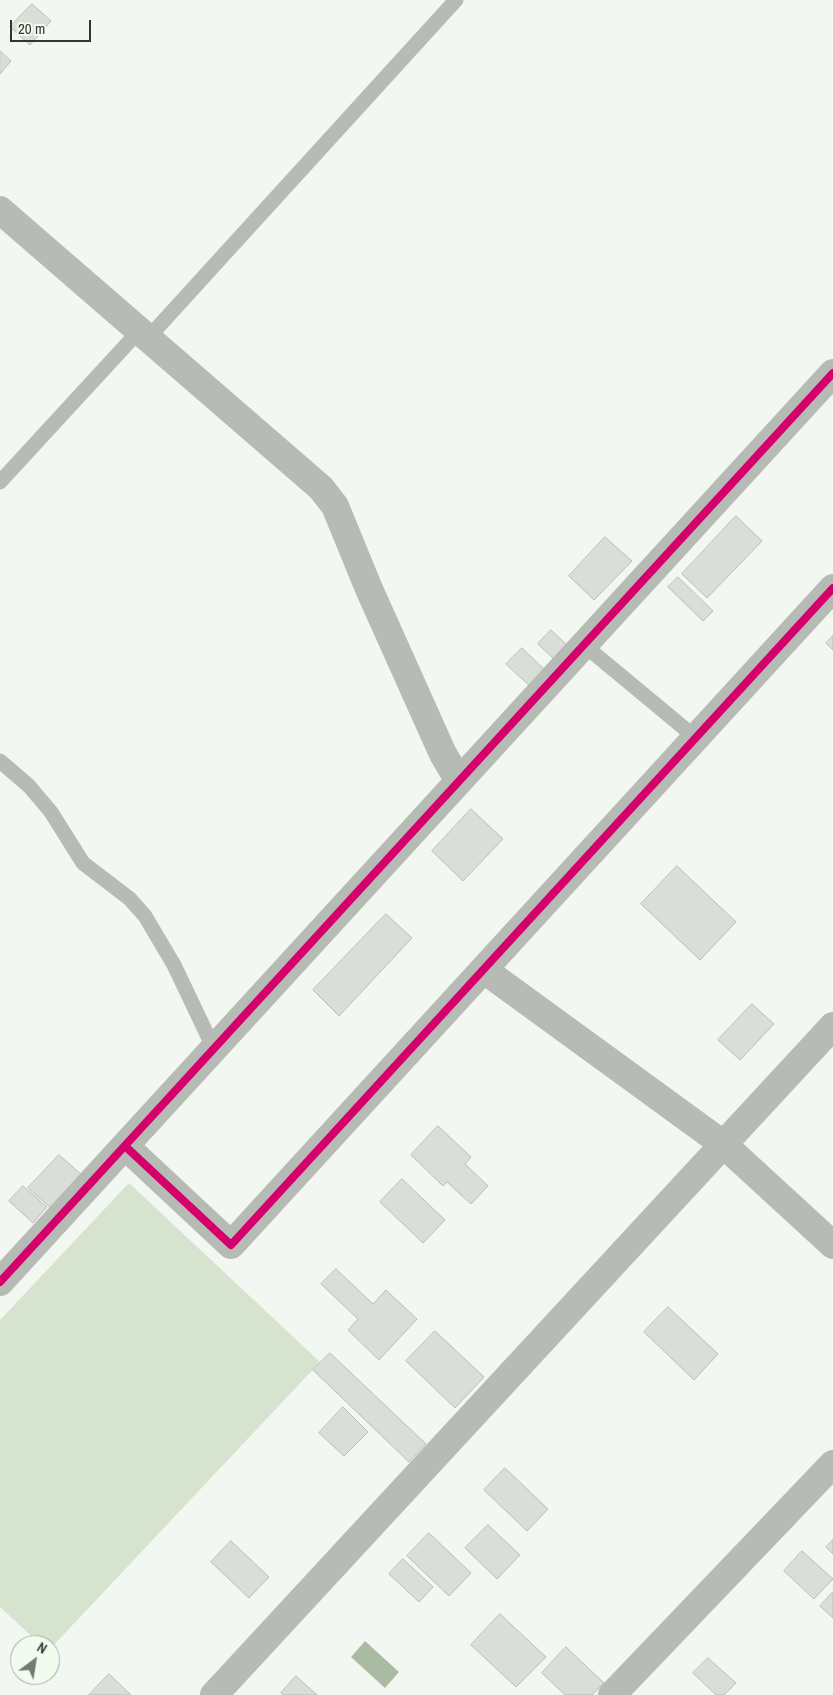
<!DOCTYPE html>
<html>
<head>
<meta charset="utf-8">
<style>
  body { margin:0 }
  #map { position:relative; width:833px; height:1695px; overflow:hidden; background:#f2f8f1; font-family:"Archivo Narrow",sans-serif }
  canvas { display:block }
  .north { position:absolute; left:10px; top:1635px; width:50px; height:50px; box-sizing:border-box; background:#f1fbee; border:1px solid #a5aca2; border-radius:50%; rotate:31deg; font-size:14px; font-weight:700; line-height:20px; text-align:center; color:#323631 }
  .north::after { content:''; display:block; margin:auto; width:18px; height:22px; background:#757a74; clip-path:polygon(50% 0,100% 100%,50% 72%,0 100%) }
  .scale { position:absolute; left:10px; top:20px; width:81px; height:22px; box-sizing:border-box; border:2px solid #323631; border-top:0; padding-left:6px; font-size:15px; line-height:18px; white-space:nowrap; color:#323631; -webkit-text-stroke:4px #f1fbee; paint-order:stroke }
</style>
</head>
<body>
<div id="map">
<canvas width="833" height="1695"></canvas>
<div class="north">N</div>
<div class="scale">20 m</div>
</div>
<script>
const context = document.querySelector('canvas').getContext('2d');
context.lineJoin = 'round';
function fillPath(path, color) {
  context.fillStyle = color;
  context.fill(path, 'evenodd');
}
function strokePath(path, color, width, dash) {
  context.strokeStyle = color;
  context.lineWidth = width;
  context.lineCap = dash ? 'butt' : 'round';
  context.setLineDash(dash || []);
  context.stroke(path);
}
fillPath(new Path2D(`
  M129,1183l191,179 -270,287v-4h-9l-41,-38v-287z`), '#d5e3cf');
fillPath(new Path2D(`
  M365,1641l34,31 -14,16 -34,-31z`), '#aabba3');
const building = new Path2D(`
  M32,4l19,17 -21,24 -20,-18z
  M0,51l11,10 -11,13z
  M736,516l26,25 -55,57 -25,-24z
  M605,537l27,24 -38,39 -25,-24z
  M678,577l35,34 -10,10 -35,-34z
  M551,630l18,17 -13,14 -18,-17z
  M833,636v14l-7,-7z
  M522,648l26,25 -15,16 -27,-25z
  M471,809l32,30 -40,42 -31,-30z
  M677,866l59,56 -36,38 -59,-56z
  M386,914l26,24 -73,78 -26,-26z
  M752,1004l22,20 -34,36 -22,-20z
  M438,1126l33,31 -6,7 23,22 -17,18 -24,-22 -4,4 -32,-31z
  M59,1155l23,20 -30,34 -24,-21z
  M402,1179l43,41 -22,23 -43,-41z
  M23,1186l24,21 -14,16 -24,-22z
  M336,1269l37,35 13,-14 31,29 -38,41 -31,-30 10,-11 -37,-35z
  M668,1307l50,47 -24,26 -50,-48z
  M435,1331l49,46 -29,31 -49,-47z
  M330,1353l96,91 -17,18 -96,-92z
  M343,1407l25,25 -24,24 -25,-23z
  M505,1468l43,41 -21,22 -43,-41z
  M488,1525l32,30 -23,24 -32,-31z
  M429,1533l42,40 -22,23 -42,-40z
  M833,1540v14l-7,-7z
  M231,1541l38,36 -20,21 -38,-36z
  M802,1551l31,28 -19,20 -30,-28z
  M403,1559l30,28 -14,15 -30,-28z
  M833,1592v26l-13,-12z
  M500,1614l46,43 -30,30 -45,-42z
  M566,1647l38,36 -12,12h-27l-23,-22z
  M708,1658l28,25 -12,12h-8l-23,-22z
  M109,1674l22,21h-42z
  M296,1676l21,19h-33l-3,-2z`);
fillPath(building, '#daded8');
strokePath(building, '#b9bdb8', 1);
strokePath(new Path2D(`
  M148,338l308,-338
  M0,482l139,-151
  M584,645l112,93
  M0,761l29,25 22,26 32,51 47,36 15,17 29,49 40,84`), '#b6bbb6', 15);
strokePath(new Path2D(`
  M0,210l321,278 14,18 34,83 74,165 16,27
  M484,970l239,174 110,101
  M125,1146l106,99 602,-657
  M0,1282l833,-909
  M214,1695l619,-669
  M612,1695l221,-231`), '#b6bbb6', 28);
strokePath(new Path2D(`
  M125,1146l106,99 602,-657
  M0,1282l833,-909`), '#d6006c', 8);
</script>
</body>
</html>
